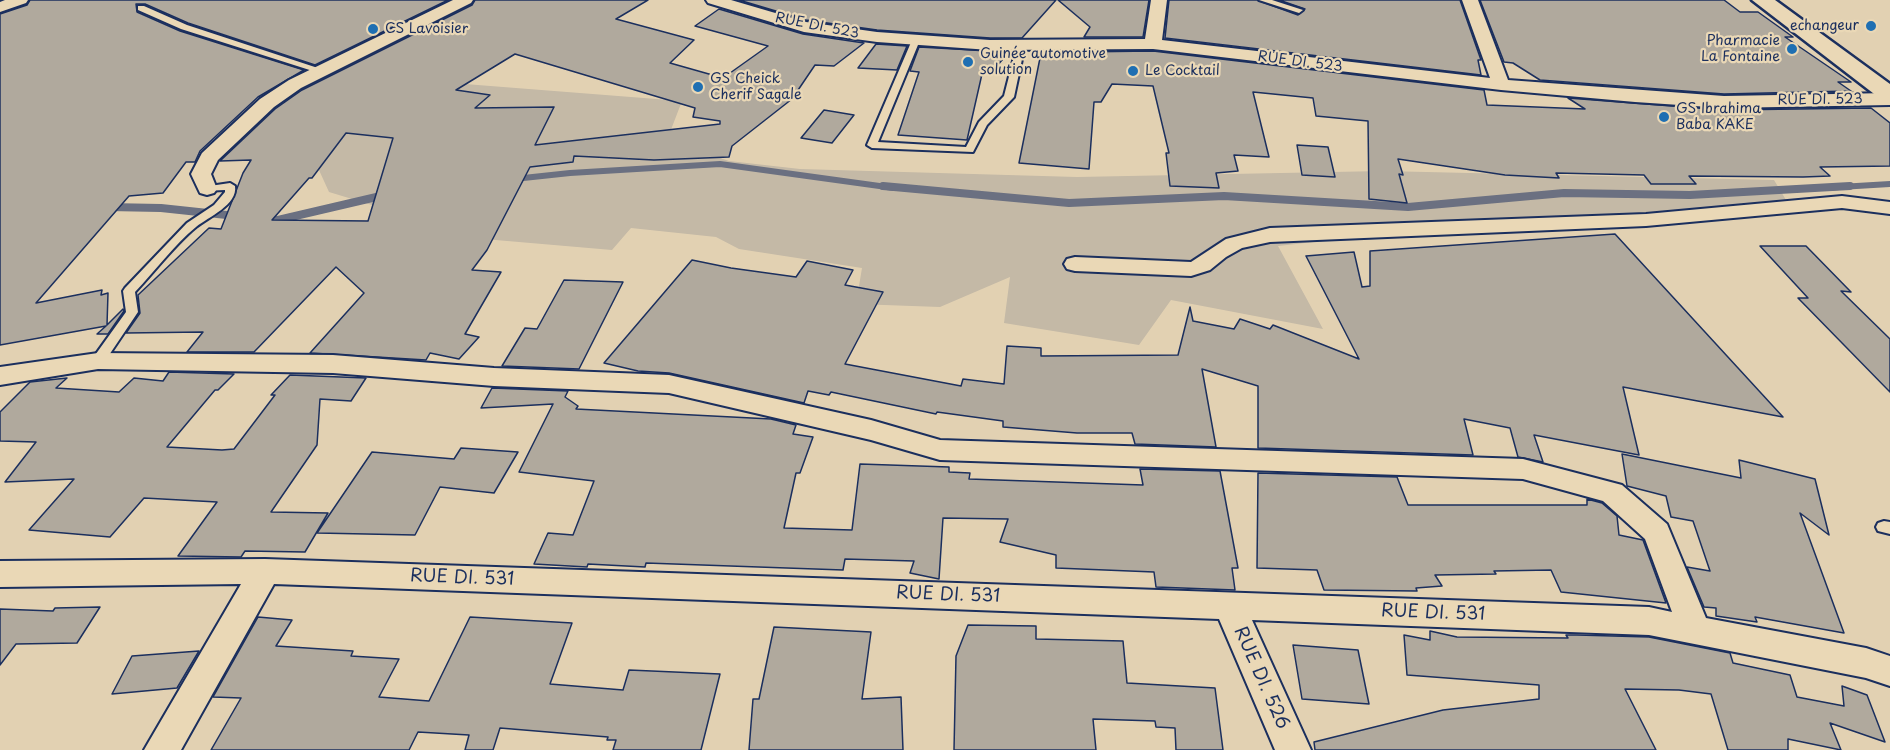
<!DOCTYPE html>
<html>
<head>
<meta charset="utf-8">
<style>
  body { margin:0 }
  canvas { display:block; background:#e2d1b2 }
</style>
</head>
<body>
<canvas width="1890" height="750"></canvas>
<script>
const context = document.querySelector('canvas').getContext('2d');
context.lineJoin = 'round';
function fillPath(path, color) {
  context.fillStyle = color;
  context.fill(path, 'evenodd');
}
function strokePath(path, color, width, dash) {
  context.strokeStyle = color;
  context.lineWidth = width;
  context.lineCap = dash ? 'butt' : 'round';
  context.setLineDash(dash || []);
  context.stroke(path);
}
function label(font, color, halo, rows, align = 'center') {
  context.font = font + ' "Playpen Sans",sans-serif';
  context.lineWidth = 4.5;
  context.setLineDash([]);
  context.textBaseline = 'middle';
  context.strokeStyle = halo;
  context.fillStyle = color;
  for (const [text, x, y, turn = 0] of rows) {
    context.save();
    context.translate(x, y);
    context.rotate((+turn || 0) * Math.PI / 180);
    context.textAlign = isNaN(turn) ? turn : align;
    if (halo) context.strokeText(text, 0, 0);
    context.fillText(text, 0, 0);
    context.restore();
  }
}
fillPath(new Path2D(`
  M401,79l281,22 -15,39 62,21 71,8 277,8 306,-6 391,9 12,20 -35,13 -312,15 -161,18 45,83 -152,-29 -32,45 -135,-22 6,-46 -70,30 -84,-3 6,-36 -123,-19 -23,-12 -85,-9 -19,22 -128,-11 -155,-47 -31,-68z`), '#c4b9a6');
strokePath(new Path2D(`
  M514,179l56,-6 150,-9 174,24
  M1823,188l67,-4`), '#6b7081', 6);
strokePath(new Path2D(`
  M883,186l186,17 155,-7 184,11 156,-14 126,2 160,-9
  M108,207l53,1 75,8
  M263,219l15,1 107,-25`), '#6b7081', 8);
const building = new Path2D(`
  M30,0h418l-133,65 -127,-42 -43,-19h-9l1,8 43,19 124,39 -46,27 -58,54 -5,11h-9l-23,31 -34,3 -93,107 66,-13 -1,5 7,-2 -1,32 16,-16 1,2 -16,23h-11l9,-8 -106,19v-331l27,-9z
  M475,0h173l-32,19 78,21 -24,23 53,15 45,-32 -73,-20 24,-17 84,25 61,9 -30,23 -19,-1 -23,34 -60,47 -3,11 -75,3 -80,-4 -1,6 -43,5 -43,83 -15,20 29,2 -36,62 14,3 -20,22 -29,-6 -4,7 -116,-7 54,-60 -28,-26 -82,85h-67l16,-20 -77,1 14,-20 -2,-18 71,-67 12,1 22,-56 8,-13 -31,1 55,-52 27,-19 170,-85zM515,54l180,54 -2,9 27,4v3l-185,21 19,-38 -79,1 15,-13 -34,-5zM346,133l47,5 -25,83 -96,-1 37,-42h3z
  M739,0h317l-34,38h-32l-113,-8 -71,-10z
  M1058,0h91l-6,37h-59l6,-10z
  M1169,0h88l41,15 7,-6 -26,-9h181l21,60h-3l3,15 -316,-37z
  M1480,0h244l16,12h18l35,25h-8l66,45h-13l13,9 -127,3 -184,-14 -27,-17 -9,-1z
  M876,44l31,2 -10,24 -39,-2z
  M919,47l90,5 -19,22h-8l-15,66 -69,-5 21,-63 -9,-1z
  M1153,51l331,39 3,15 98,4 -17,-11 156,12 147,-2 19,15v43l-70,1 10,9 -27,1 -114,-1 7,8h-45l-7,-9 -88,-2 3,5 -54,-3 -107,-16 5,16 -4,-1 8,29 -38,-4 -1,-78 -52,-5 -3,-18 -60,-6 16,65 -35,-2 4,16 -22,2 3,15 -49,-2 -4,-33h3l-16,-67 -41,-2 -11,18h-7l-5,67 -70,-6 21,-105h34l3,-6z
  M824,110l30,5 -22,28 -31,-5z
  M1297,145l31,2 7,30 -33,-2z
  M1615,234l168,183 -160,-30 16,68 -105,-20 9,27 -25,-5 -8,-29 -46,-9 9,36 -215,-7v-62l-56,-17 14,78 -81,-3 -3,-11h-55l-74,-6v-6l-66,-9 -1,2 -105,-22 -2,3 -21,-4 -4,12 -135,-30 -31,-2 -34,-8 88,-103 39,8 65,9 11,-16 46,9 -8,15 38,7 -38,72 116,22 2,-7 41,5 3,-38 34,2v8l137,-1 12,-48 3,14 41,8 6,-10 30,10 3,-4 86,34 -53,-103 48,-4 8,35 8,-1v-35z
  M1760,246h46l45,46 -10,-1 49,48v53l-92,-94h10z
  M564,280l59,2 -44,87 -77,-3 23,-38 12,1z
  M169,372l65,2 -16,16h-3l-48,57 55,3 12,-1 41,-54h-4l19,-20 76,3 -15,23 -31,-2 -3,46 -46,67 57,1 -23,39 -60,-1 -4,6 -63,-1 39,-54 -73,-4 -34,39 -81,-7 45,-51 -69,3 31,-40 -36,-1v-29l30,-30 37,-4 -11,10 63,4 15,-14 29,3z
  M492,388l76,3 -3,6 13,9 -2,3 195,10 25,6 -3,9 20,3 -13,36h-4l-12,55 68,2 8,-66 89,3v5l21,1 -1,6 174,6 -3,-16 80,2 18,97h-6l3,22 -79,-3 -2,-15 -98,-4v-13l-56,-13 8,-23 -65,-1 -4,61 -29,-6 4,-12 -69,-2 -2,11 -197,-7 -1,4 -57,-3 -1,3 -53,-3 14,-31 25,2 21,-54 -75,-9 34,-68 -72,4z
  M461,448l57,4 -24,41 -54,-6 -25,48 -98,-2 55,-81 82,7z
  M1622,454l119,24 -2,-18 76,19 14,56 -29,-22 44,120 -89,-16 2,5 -41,-6v-8l-12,-1 -17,-40 23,4 -17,-50 -22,-4 -5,-21 -39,-10z
  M1258,473l139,4 11,28h179v-6l15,4 15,13 2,19 24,5 23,63 -105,-11 -10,-22 -57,1 2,3 -61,1 7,11 -26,2 1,3 -93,-1 -7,-20 -60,-2z
  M100,607l-23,36 -61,1 -16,21v-56l53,2 2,-3z
  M258,617l34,3 -16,26 77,5 -2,5 48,3 -20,38 50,4 41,-84 102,6 -22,61 73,6 6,-20 91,4 -19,76h-88l3,-10h-9l1,-3 -108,-9 -7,22h-28l4,-15 -51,-3 -9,18h-198l30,-52 -28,-1z
  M968,625l68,1v13l87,2 4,42 88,5 8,62h-47l-1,-22 -19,-1 -1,-6 -62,-2 3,31h-142l2,-94z
  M774,627l97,5 -9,67 39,-2 2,53h-154l4,-51h6z
  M1430,631l27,6 111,1 -2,-3h11l72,2 81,16 3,10 57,12 7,22 47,9 -2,-20 25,9 18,47 -55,-19 11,27 -53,-11v11h-60l-17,-56 -32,-4 -54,-1 31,61h-341l-1,-8 129,-32 96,-11v-14l-132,-10 -3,-40 26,5z
  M1293,645l65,5 11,54 -67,-5z
  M199,651l-22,37 -65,6 20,-38z`);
fillPath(building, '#b0a99d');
strokePath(building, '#1b2f5e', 1.5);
const service = new Path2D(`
  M1259,0h13l31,10 -4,3z
  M138,6h6l43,19 140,46 -8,2 -138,-44 -43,-19z
  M916,37l4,3 -42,102 88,5 13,-25 25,-26 13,-51 4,-3 4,3 -11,52 -27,28 -14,27 -101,-4 -5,-3 45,-105z
  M230,183l5,3c3,19 -27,31 -39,41 -22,18 -41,44 -61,65l3,20 -35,52h-10l-2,-3 2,-3 33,-46 -3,-21 2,-3 62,-65 27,-18 11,-13v-2l-22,1v-4z
  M1884,521l6,1v12l-12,-3 -2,-4 2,-4z`);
const minor = new Path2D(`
  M5,0h23l-2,3 -26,9v-10z
  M453,0h20l-2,3 -170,85 -27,19 -56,53 -7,14 6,15 -3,4 -7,2 -7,-2 -9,-19 11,-21 58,-54 29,-19z
  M706,0h25l75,22 71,10 113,8 155,-1 6,-39h16l-5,40 328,38 -28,-78h16l30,80 216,16 166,-3v12l-166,3 -89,-6 -134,-12 -348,-41 -163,1 -113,-8 -73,-10 -96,-29z
  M1842,196l48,6v12l-48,-6 -196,18 -376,16 -28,6 -16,9 -16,13 -19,6 -116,-5 -8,-2 -3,-5 3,-5 8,-2 116,5 35,-23 44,-11 376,-14z
  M98,353l235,2 161,13 175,7 202,45 69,20 583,19 99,26 45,39 39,94 160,30 24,8v30l-24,-8 -217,-43 -397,-15 59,130h-36l-56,-131 -945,-35 -93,166h-37l97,-166 -241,3v-26l265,-2 1384,48 23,5 -27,-73 -42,-38 -80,-22 -583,-19 -69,-20 -202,-47 -175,-7 -161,-13 -235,-4 -98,16v-18z`);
const primary = new Path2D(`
  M1752,0h23l115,84v18l-8,-2z`);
strokePath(service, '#1b2f5e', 4);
strokePath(minor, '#1b2f5e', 4);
strokePath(primary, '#1b2f5e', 5);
fillPath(service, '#ead8b6');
fillPath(minor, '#ead8b6');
fillPath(primary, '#ead8b6');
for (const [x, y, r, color] of [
  [1871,26,6,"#1f6fb2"],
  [373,29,6,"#1f6fb2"],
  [1792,49,6,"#1f6fb2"],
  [968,62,6,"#1f6fb2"],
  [1133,71,6,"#1f6fb2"],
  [698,87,6,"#1f6fb2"],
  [1664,117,6,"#1f6fb2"]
]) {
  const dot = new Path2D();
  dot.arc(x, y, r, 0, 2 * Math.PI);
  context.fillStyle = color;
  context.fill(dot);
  strokePath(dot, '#ead8b6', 2);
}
label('14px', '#1b2f5e', '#ead8b6', [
  ["RUE DI. 523",817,26,11],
  ["RUE DI. 523",1300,62,7],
  ["RUE DI. 523",1820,100,-1]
]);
label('14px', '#1b2f5e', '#ead8b6', [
  ["echangeur",1859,26,"right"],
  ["CS Lavoisier",385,29],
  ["Pharmacie",1780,41,"right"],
  ["La Fontaine",1780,57,"right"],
  ["Guinée automotive",980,54],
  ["solution",980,70],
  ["Le Cocktail",1145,71],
  ["GS Cheick",710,79],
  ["Cherif Sagale",710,95],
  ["GS Ibrahima",1676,109],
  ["Baba KAKE",1676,125]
], 'left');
label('18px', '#1b2f5e', '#ead8b6', [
  ["RUE DI. 531",462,578,2],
  ["RUE DI. 531",948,595,2],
  ["RUE DI. 531",1433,613,2],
  ["RUE DI. 526",1261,678,66]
]);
</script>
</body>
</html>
